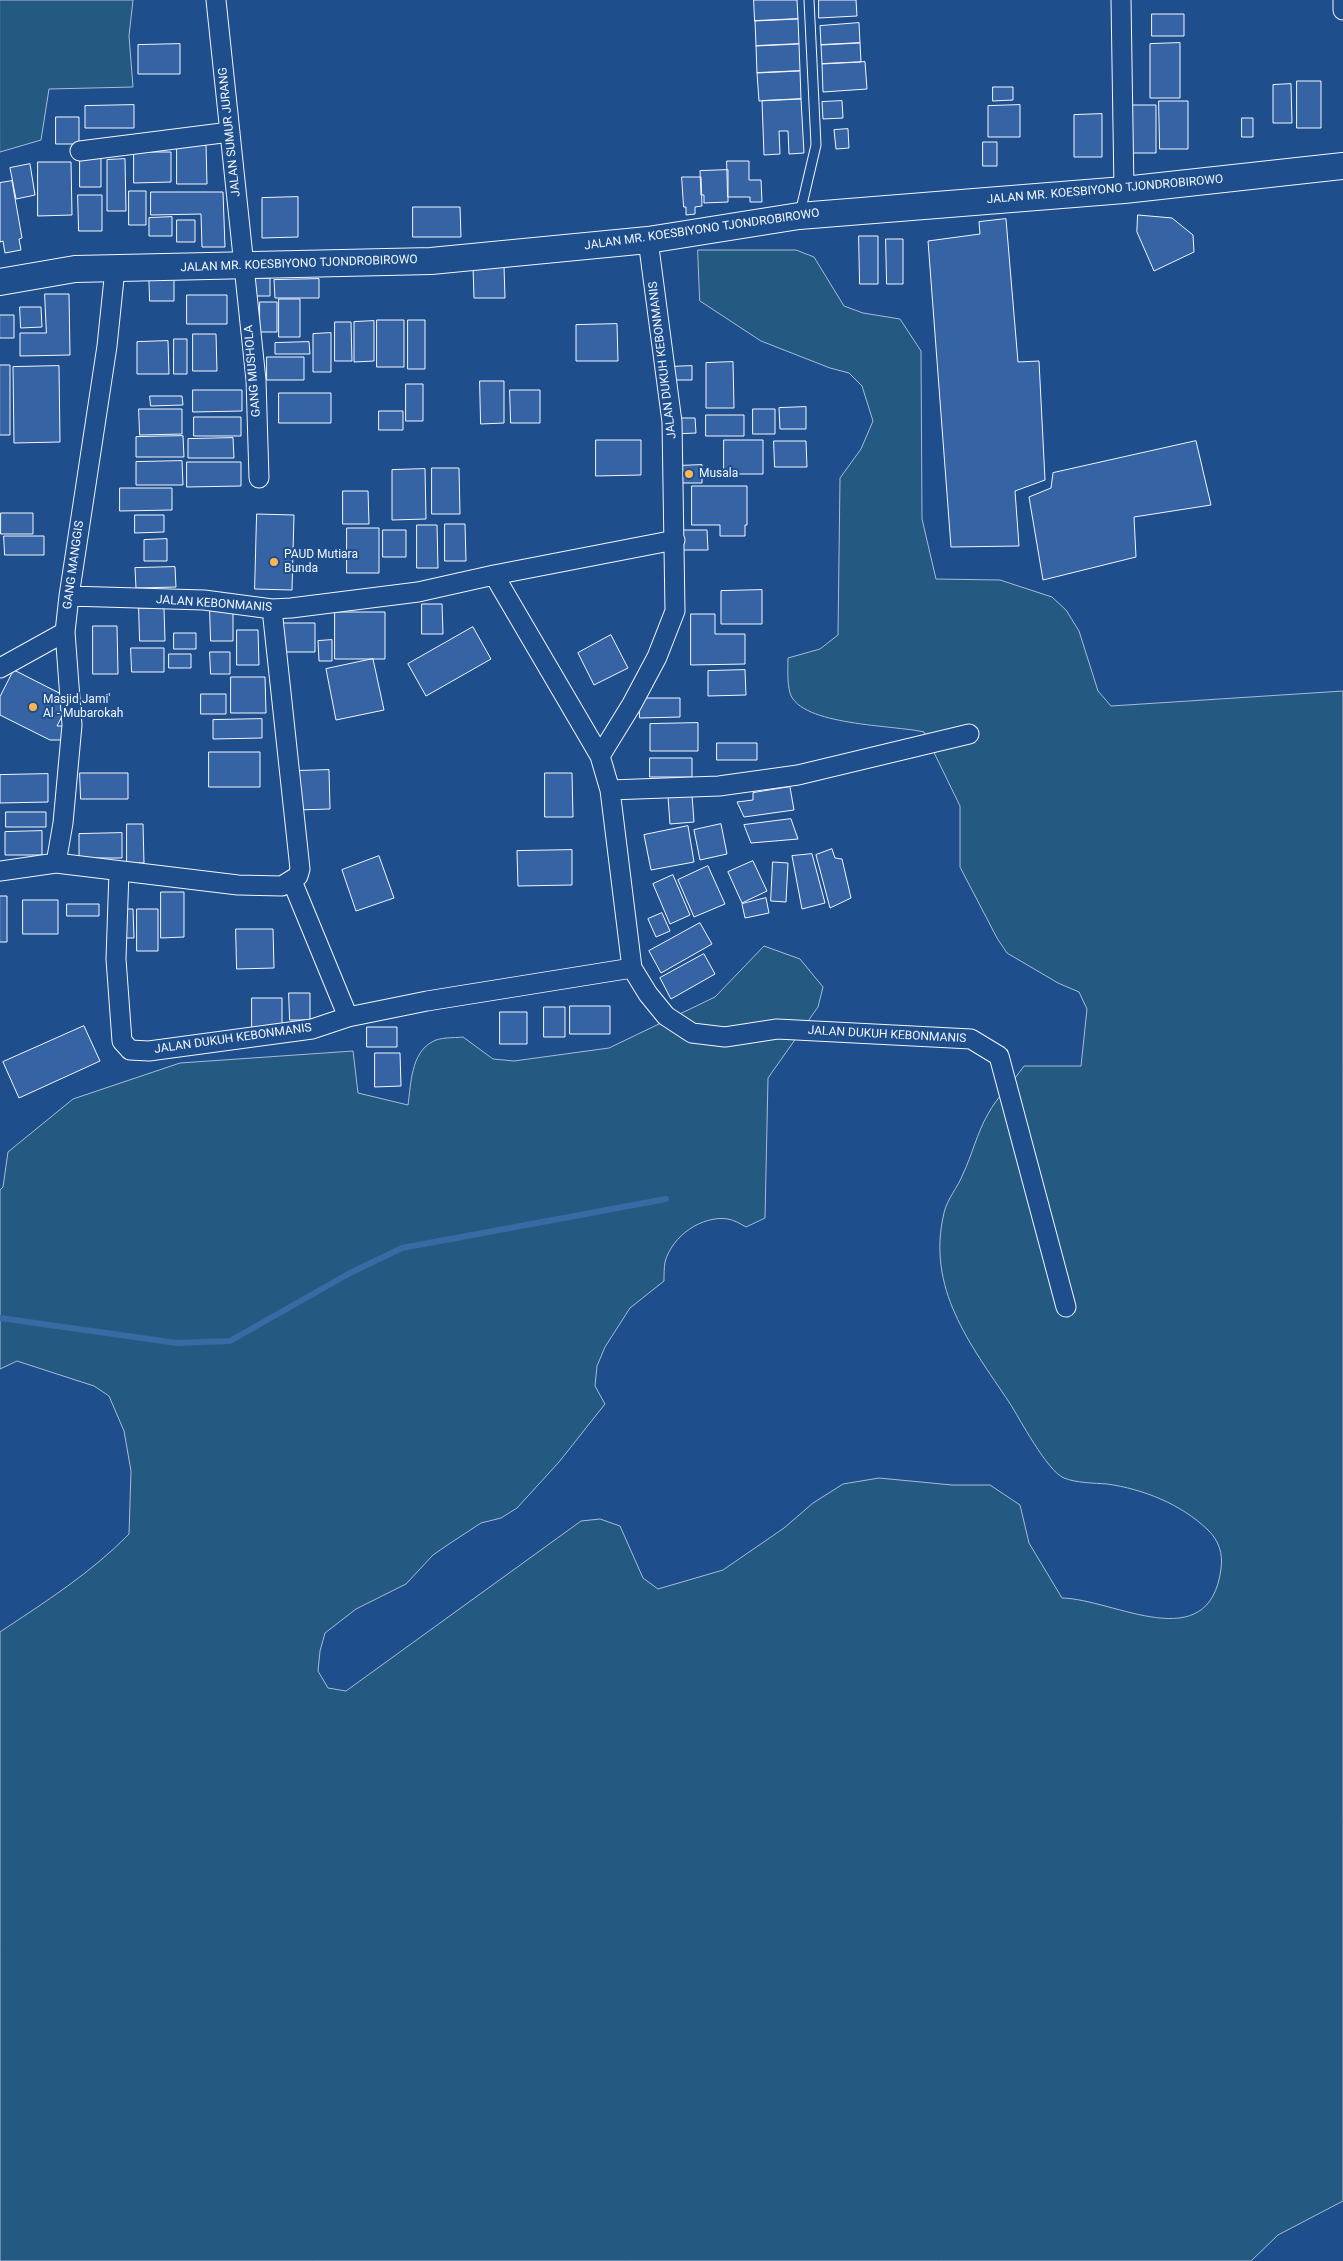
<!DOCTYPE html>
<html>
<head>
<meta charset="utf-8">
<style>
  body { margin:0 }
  canvas { display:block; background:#1f4e8c }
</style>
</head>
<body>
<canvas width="1343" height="2261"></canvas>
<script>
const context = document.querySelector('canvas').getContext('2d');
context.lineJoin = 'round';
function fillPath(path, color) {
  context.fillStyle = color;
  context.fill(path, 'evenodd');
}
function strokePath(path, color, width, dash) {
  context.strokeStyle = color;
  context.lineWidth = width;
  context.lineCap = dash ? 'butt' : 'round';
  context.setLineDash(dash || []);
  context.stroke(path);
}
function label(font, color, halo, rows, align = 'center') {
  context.font = font + ' Roboto,sans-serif';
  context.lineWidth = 4;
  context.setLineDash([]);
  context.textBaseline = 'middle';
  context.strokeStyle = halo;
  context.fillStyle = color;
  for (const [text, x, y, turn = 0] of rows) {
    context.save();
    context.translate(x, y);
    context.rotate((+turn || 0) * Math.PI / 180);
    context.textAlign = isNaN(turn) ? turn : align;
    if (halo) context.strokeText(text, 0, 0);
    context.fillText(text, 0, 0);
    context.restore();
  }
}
const green = new Path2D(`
  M0,0h133l-4,36 4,51 -84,2 -8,51 -41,12z
  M698,250h98l18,7 30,49 19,7 37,6 21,32 1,168 14,60 64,1 52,17 14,13 13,21 19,60 13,15 232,-15v1510l-65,34 -27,26h-1251v-629c45,-30 91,-59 129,-98l2,-63 -7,-40 -15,-35 -15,-10 -77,-25 -17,8v-179l3,-3 5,-35 65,-53 107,-36 173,-12 5,42 50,12c3,-21 3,-52 24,-63 7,-5 22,-4 31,-5l30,22 21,2 95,-13 106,-51 49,-51 36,13 23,28 -5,20 -50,71 -3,140 -19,9c-5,-3 -12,-7 -18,-8 -26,-4 -56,17 -63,43 -1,6 -1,13 -1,19l-34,27 -25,39 -8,19 -2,20 10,18 -46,58 -42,46 -16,10 -20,5 -32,21 -16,11 -27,29 -50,25 -31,24 -5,18 -2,20 10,17 18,3 235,-170 19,-2 20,7 23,52 15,11 65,-19 61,-42 29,-25 30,-19 36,-6 73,7h38l30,20 9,38 33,55c52,1 147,61 159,-29 2,-16 -2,-28 -13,-39 -27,-26 -65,-41 -101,-46 -13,-1 -31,-1 -43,-6 -17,-7 -44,-59 -55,-76 -39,-58 -83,-114 -65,-189 3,-14 14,-26 19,-39 9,-19 14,-41 25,-60 9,-17 25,-32 36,-48h57l6,-57 -8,-17 -21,-9 -51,-30 -10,-15 -37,-71v-61l-36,-74c-29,-7 -124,-6 -134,-39 -3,-11 -2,-24 -2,-35l32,-9 18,-14 2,-157 21,-29 12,-28 -11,-35 -13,-13 -19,-5 -69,-27 -61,-40z`);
fillPath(green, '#245a82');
strokePath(green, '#a8bbd7', 1);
strokePath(new Path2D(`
  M0,1318l177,25 53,-2 120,-68 52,-25 264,-49`), '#3b69a3', 6);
const building = new Path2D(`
  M754,0h43l1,19 -43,2z
  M819,0h37l1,16 -38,2z
  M1152,14h32v22h-32z
  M798,19l1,25 -43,2 -1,-25z
  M859,23l1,20 -39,2 -1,-19z
  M860,43l1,19 -39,2 -1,-19z
  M1180,43v55h-30v-54z
  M180,44v30h-42v-29z
  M799,44l1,27 -43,2 -1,-27z
  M865,62l2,27 -44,3 -1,-28z
  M800,71l1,28 -42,2 -2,-28z
  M1297,81h24v47h-24z
  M1291,84l1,39h-19v-38z
  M993,87h20v13l-20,1z
  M801,99l3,54 -15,1 -1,-23h-9l1,23 -16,1 -2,-54z
  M842,101l1,17 -20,1 -1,-17z
  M1159,101h29v48h-28z
  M134,105v23h-49v-22z
  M1020,105v32h-32v-31z
  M1128,105h28v48h-28z
  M1102,114v43h-28v-42z
  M56,117h23v27h-23z
  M1242,118h11v19h-11z
  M848,129l1,19 -13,1 -2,-19z
  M983,142h14v24h-14z
  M177,144h29l1,40h-30z
  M134,152h37v30l-37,1z
  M80,156h21v31h-21z
  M125,159l1,52h-19v-51z
  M727,161h22v19h12l1,22h-12v-5h-22z
  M38,162h33l1,53 -34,1z
  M30,164l5,31 -19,4 -6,-31z
  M728,170v32l-24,1v-8h-3l-1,-24z
  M682,177h19l1,29 -7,1v7l-9,1v-8h-2z
  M12,181l10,57 -3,1 2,11 -16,3 -2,-12 -3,1v-59z
  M129,191h17v34h-17z
  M151,192h72l2,55h-23l-1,-33 -50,1z
  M78,195h24v36h-23z
  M298,197v40l-36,1v-40z
  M413,207h47l1,30h-48z
  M1138,215l34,3 21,17 1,17 -40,19 -17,-39z
  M172,217v19h-23v-18z
  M1006,219l12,143 21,-1 6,119 -30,11 4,55 -68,1 -23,-306 52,-7 -1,-12z
  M177,220h18v22h-18z
  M859,236h19v48h-18z
  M886,239h17v45h-16z
  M504,266l1,32h-31l-1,-31z
  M149,270h25v31h-24z
  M253,278h17v18h-17z
  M319,279v19h-44l-1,-18z
  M45,294h24l1,61 -50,1v-23h26z
  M187,295h40v29h-40z
  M279,299h21v38h-21z
  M260,302h17v30h-17z
  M20,307h21l1,20 -21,1z
  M0,315h14v23h-14z
  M377,320h27v47h-27z
  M408,320h17v49h-17z
  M374,321v40l-20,1v-40z
  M335,322h16l1,39h-17z
  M617,324l1,37h-42v-36z
  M331,333v39h-18v-38z
  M193,334h23l1,37h-24z
  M174,339h13v35h-13z
  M168,341l1,33h-32v-32z
  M309,342l1,12h-35v-11z
  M267,357h37v23h-37z
  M733,362l1,46h-28v-45z
  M0,365h10v70h-10z
  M59,366l1,76 -46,1 -1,-76z
  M692,366v14h-24l-1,-13z
  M480,381h24v42l-23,1z
  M406,384h17v37h-17z
  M193,390h49v21l-49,1z
  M510,390h30v33h-29z
  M279,393h52v30h-52z
  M150,396h32l1,9 -32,1z
  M806,407v22h-26l-1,-21z
  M139,409h43v25l-42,1z
  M753,409h22v25h-22z
  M379,411h24v19h-24z
  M706,415h38v21h-38z
  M194,417h47v19h-47z
  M673,418h22l1,15 -23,1z
  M183,436l1,21h-48v-20z
  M233,438l1,20h-46v-19z
  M596,440h45v35l-45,1z
  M724,440h39v34h-39z
  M774,441h32l1,26h-32z
  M1196,441l15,64 -77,12 2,40 -93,23 -14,-83 22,-9 2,-15z
  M182,461l1,24h-47v-23z
  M187,462h54v24l-54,1z
  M702,465v18h-27v-17z
  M432,468h27l1,46h-28z
  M425,469l1,50 -34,1v-50z
  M692,486h55v39h-2v11h-25v-11h-28z
  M120,488h52v22l-52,1z
  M343,491h25l1,33h-26z
  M1,513h32v21h-32z
  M257,514l37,1 -2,75 -37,-1z
  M135,515h29v17l-29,1z
  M445,524h20l1,37h-21z
  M417,525h20l1,43h-21z
  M347,528h32v45h-32z
  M383,530h23v27h-23z
  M677,530h30l1,20h-31z
  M4,536h40v19h-39z
  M167,539v22h-23v-21z
  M175,567l1,20 -40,1 -1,-20z
  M762,590v34h-41v-33z
  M422,604h20l1,30h-21z
  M139,608h25l1,33h-25z
  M210,610h23v31h-22z
  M335,612h50v47h-50z
  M691,614h24v20h30v30l-54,1z
  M281,623h34v29h-34z
  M93,626h24l1,48h-25z
  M473,627l18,32 -65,37 -18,-32z
  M237,630h21l1,35h-22z
  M174,633h22v16h-22z
  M611,635l17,33 -34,17 -16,-32z
  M332,640v21h-13l-1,-20z
  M131,648h33v24h-32z
  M210,652h20v22h-19z
  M169,654h22v14h-22z
  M373,659l11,51 -48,10 -10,-51z
  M14,670l57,29 -14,27h10l-1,14h-16l-50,-25v-18z
  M745,670l1,25 -38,1v-25z
  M231,677h34l1,36h-35z
  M201,694h25v20h-25z
  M639,698h41v19l-40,1z
  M262,719v19l-49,1v-19z
  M698,723v28h-48v-27z
  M717,743h40v17h-40z
  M209,752h51v35h-51z
  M650,758h42v19h-42z
  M329,770l1,39 -34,1 -1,-39z
  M80,773h48v26h-47z
  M545,773h27l1,44h-28z
  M48,774v28l-48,1v-28z
  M790,787l4,23 -50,7 -7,-15 16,-2v-7z
  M692,795l2,27 -24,2 -2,-27z
  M6,812h40v15h-40z
  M791,819l7,20 -47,4 -7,-18z
  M127,824h16l1,39h-17z
  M721,824l6,30 -27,6 -6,-30z
  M688,826l6,36 -43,8 -7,-35z
  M42,831v24h-37v-23z
  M122,833v25h-43v-24z
  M832,849l3,9 7,1 9,39 -21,10 -14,-53z
  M572,850v35l-54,1 -1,-35z
  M812,854l13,49 -23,6 -10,-53z
  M379,856l15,42 -38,13 -14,-41z
  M753,861l14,30 -25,12 -14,-31z
  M773,862l15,1 -2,39 -15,-1z
  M708,866l17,38 -31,13 -16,-37z
  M673,875l17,40 -20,9 -17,-40z
  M161,892h23v45l-23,1z
  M0,896h7v46h-7z
  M766,898l3,15 -24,5 -3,-14z
  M23,900h35v34h-35z
  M67,904h32v12h-32z
  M119,909h14l1,29h-15z
  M137,909h21v42h-21z
  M662,913l8,18 -14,6 -8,-18z
  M700,923l12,21 -51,29 -12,-22z
  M236,929h37l1,39 -37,1z
  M704,954l11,20 -44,25 -11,-21z
  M289,993h21v27h-20z
  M252,998h30v30l-30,1z
  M570,1006h40v28h-40z
  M544,1007h21v30h-21z
  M500,1012h27v32h-27z
  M84,1026l16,35 -81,37 -16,-36z
  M367,1027h30v20h-30z
  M375,1053h25l1,33 -26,1z`);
fillPath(building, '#3563a3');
strokePath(building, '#f2f6ff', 1);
const lane = new Path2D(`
  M800,213l16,-68 -7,-145`);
const street = new Path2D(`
  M216,0l40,380 3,98
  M1121,0l3,190
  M1343,0v10
  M80,151l150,-19
  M648,240l24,182 3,189 -18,46 -25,47 -32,52 10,34 22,178 16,26 18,22 26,17 33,4 52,-8 194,10 28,17 67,251
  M494,575l106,181
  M69,596l135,4 68,9 19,-1 127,-16 76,-17 181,-35
  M0,668l65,-36
  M610,790l109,-4 79,-11 171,-41
  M56,863l7,-40 9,-98 -7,-93 4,-36 38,-250 8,-77
  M0,871l56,-8 182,22 44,1 16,-10 2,-7 -28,-260
  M119,871l-3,88 6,82 8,9 19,1 163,-22 36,-12 79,-16 205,-33
  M292,881l56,136`);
const secondary = new Path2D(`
  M0,282l75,-13 356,-8 217,-21 151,-24 325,-26 219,-24`);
strokePath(lane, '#f2f6ff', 11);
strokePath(street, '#f2f6ff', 21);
strokePath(secondary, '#f2f6ff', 28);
strokePath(lane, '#1f4e8c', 9);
strokePath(street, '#1f4e8c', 19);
strokePath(secondary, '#1f4e8c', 26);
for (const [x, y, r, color] of [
  [689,474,5,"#ffb74d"],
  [274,562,5,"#ffb74d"],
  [33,707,5,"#ffb74d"]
]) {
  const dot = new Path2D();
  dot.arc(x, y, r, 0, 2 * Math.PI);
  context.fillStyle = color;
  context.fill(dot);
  strokePath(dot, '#1f4e8c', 2);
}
label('12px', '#f2f6ff', '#1f4e8c', [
  ["JALAN SUMUR JURANG",230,132,-96],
  ["JALAN MR. KOESBIYONO TJONDROBIROWO",1105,190,-5],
  ["JALAN MR. KOESBIYONO TJONDROBIROWO",702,230,-8],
  ["JALAN MR. KOESBIYONO TJONDROBIROWO",299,264,-2],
  ["JALAN DUKUH KEBONMANIS",663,360,-97],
  ["GANG MUSHOLA",253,371,-95],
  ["GANG MANGGIS",74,565,-82],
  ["JALAN KEBONMANIS",214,604,4],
  ["JALAN DUKUH KEBONMANIS",887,1035,3],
  ["JALAN DUKUH KEBONMANIS",233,1039,-8]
]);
label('12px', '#f2f6ff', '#1f4e8c', [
  ["Musala",699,474],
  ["PAUD Mutiara",284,555],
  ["Bunda",284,569],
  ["Masjid Jami'",43,700],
  ["Al - Mubarokah",43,714]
], 'left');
</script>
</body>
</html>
